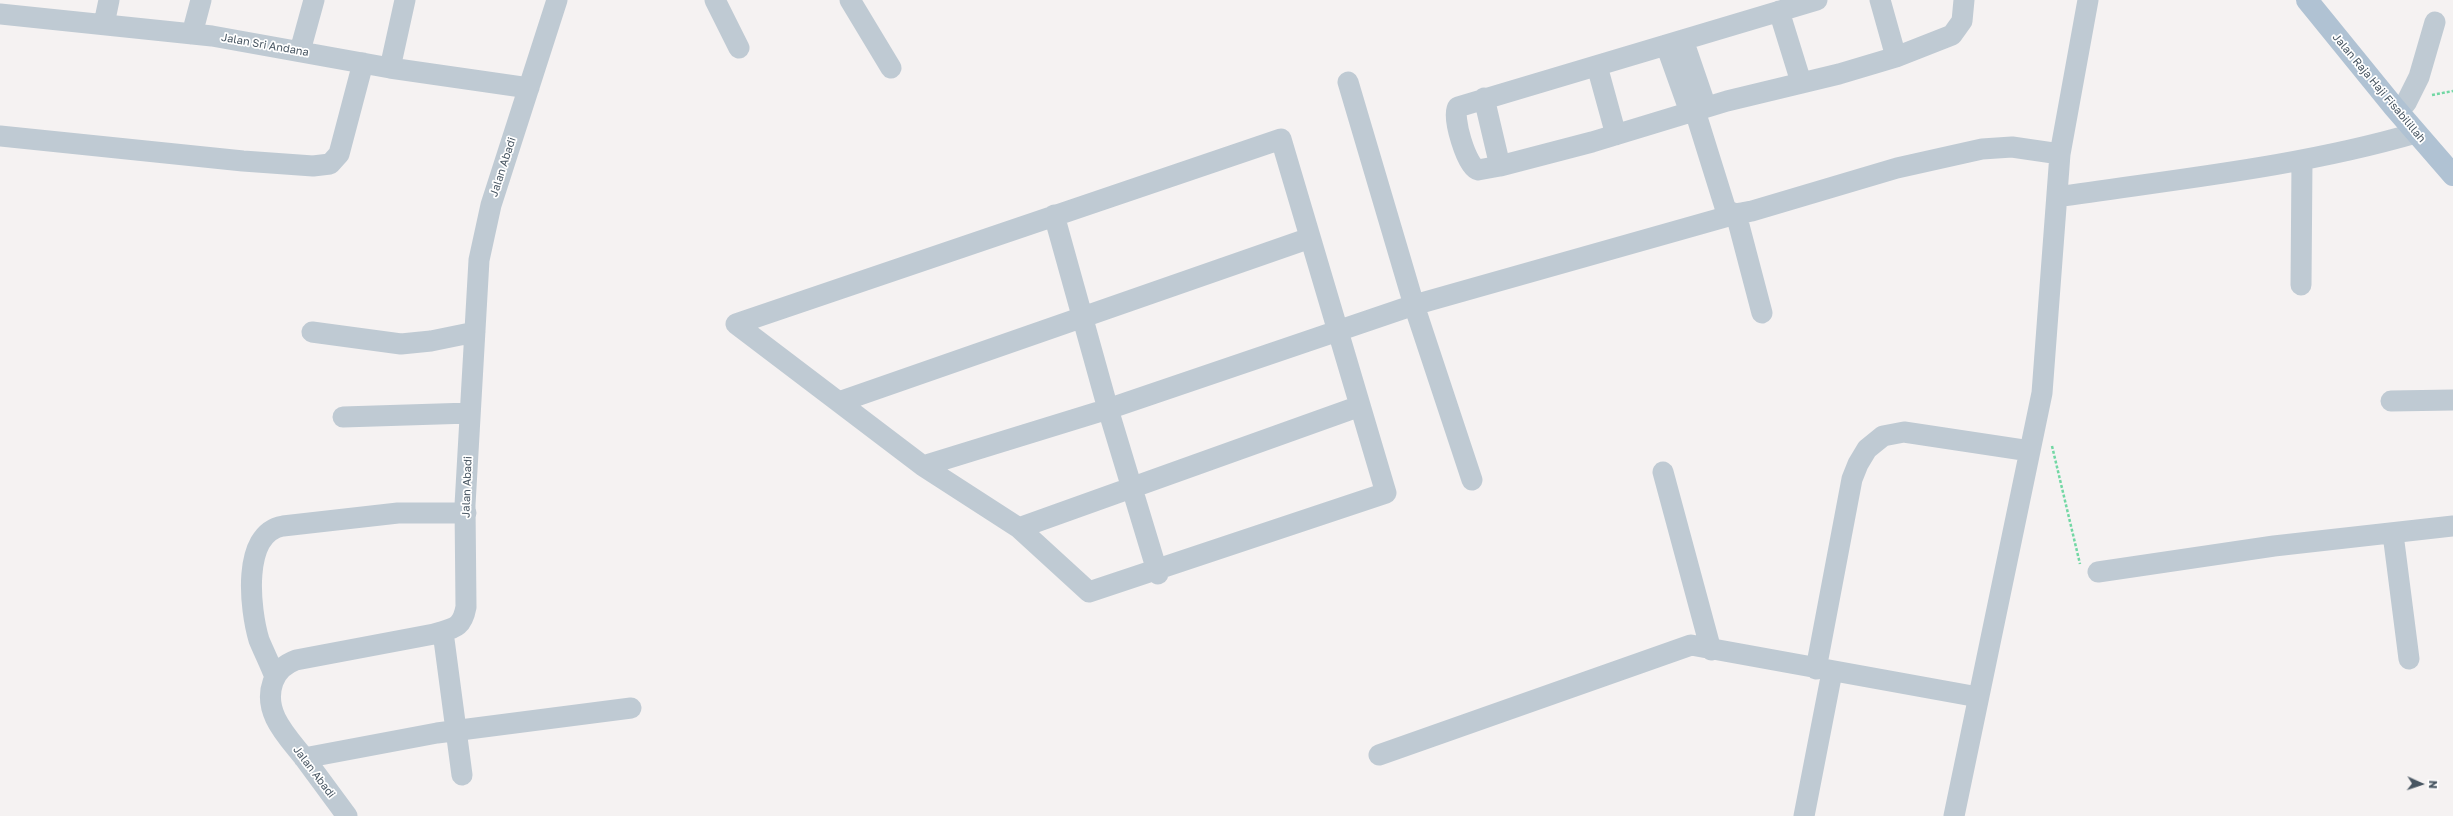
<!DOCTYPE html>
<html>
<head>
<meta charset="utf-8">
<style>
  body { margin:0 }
  #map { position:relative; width:2453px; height:816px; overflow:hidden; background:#f5f2f2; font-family:"Golos Text",sans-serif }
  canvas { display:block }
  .north { position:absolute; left:2401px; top:764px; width:40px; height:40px; -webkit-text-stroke:3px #fff; paint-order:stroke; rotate:93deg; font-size:11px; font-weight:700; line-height:16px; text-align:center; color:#485662 }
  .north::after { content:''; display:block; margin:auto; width:14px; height:18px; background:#485662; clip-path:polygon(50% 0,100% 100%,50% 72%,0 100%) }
</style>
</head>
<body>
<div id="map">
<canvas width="2453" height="816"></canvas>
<div class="north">N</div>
</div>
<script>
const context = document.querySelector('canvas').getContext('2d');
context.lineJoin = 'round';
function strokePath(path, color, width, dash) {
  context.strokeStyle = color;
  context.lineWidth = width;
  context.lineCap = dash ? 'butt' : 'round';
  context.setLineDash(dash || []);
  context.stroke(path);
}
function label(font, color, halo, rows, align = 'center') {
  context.font = font + ' "Golos Text",sans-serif';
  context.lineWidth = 3.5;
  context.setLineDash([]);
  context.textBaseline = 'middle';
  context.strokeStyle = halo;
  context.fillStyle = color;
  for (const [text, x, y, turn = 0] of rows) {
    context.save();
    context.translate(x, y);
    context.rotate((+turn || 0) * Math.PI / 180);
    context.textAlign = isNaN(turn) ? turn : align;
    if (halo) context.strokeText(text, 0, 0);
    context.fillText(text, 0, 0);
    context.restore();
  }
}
strokePath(new Path2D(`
  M2432,95l21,-4
  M2052,446l28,118`), '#72d7a4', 2.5, [3, 2]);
strokePath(new Path2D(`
  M715,0l24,48
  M850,0l41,68
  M1880,0l16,57
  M1779,11l22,71
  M0,14l212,22 178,32 139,20
  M104,24l5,-24
  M192,34l9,-34
  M1683,40l23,67
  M1666,45l24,67
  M300,51l14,-51
  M1597,66l19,69
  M390,68l15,-68
  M1348,82l66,223 58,175
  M1484,98l16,68 92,-24 135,-41 112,-27 57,-17 56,-22 10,-14 2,-21
  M2406,103l13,-26 16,-55
  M1695,111l30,96c7,10 17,6 27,4l145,-43 85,-19 30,-2 48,7
  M0,136l243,25 70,5 17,-2 9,-10 24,-91
  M1281,139l105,354 -297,99 -70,-64 -96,-62 -187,-142z
  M1500,166l-22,4c-11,-2 -27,-55 -20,-63l359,-107
  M2057,197c120,-18 242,-30 359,-64
  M1054,215l54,194 50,165
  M2301,285l1,-124
  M312,332l89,12 30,-3 44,-9
  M2391,401l62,-1
  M839,402l471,-164
  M343,417l127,-4
  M923,466l185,-57 306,-104 322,-91 26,99
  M1663,472l48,178
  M1019,528l341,-122
  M2393,534l16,125
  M2098,572l176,-26 179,-20
  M443,632l19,143
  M1816,669l36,-190 6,-15 9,-15 16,-13 21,-4 126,19
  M275,677c-5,-13 -11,-25 -16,-37 -9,-30 -18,-107 24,-114l115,-13h68
  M1379,755l312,-110 287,52
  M304,758l133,-25 194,-25
  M347,816c-14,-19 -28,-38 -42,-57 -17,-22 -43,-46 -32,-77 4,-11 12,-18 23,-22l138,-26c19,-6 28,-5 32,-27l-1,-102 14,-245 12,-55 66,-205
  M1804,816l28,-144
  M1954,816l88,-423 18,-239 28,-154`), '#bfcad3', 21);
strokePath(new Path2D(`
  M2307,0l87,107 59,68`), '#b0c2d3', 22);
label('11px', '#485662', '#fff', [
  ["Jalan Sri Andana",265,45,10],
  ["Jalan Raja Haji Fisabilillah",2379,88,50],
  ["Jalan Abadi",503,167,-72],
  ["Jalan Abadi",467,487,-88],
  ["Jalan Abadi",314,772,53]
]);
</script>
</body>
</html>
